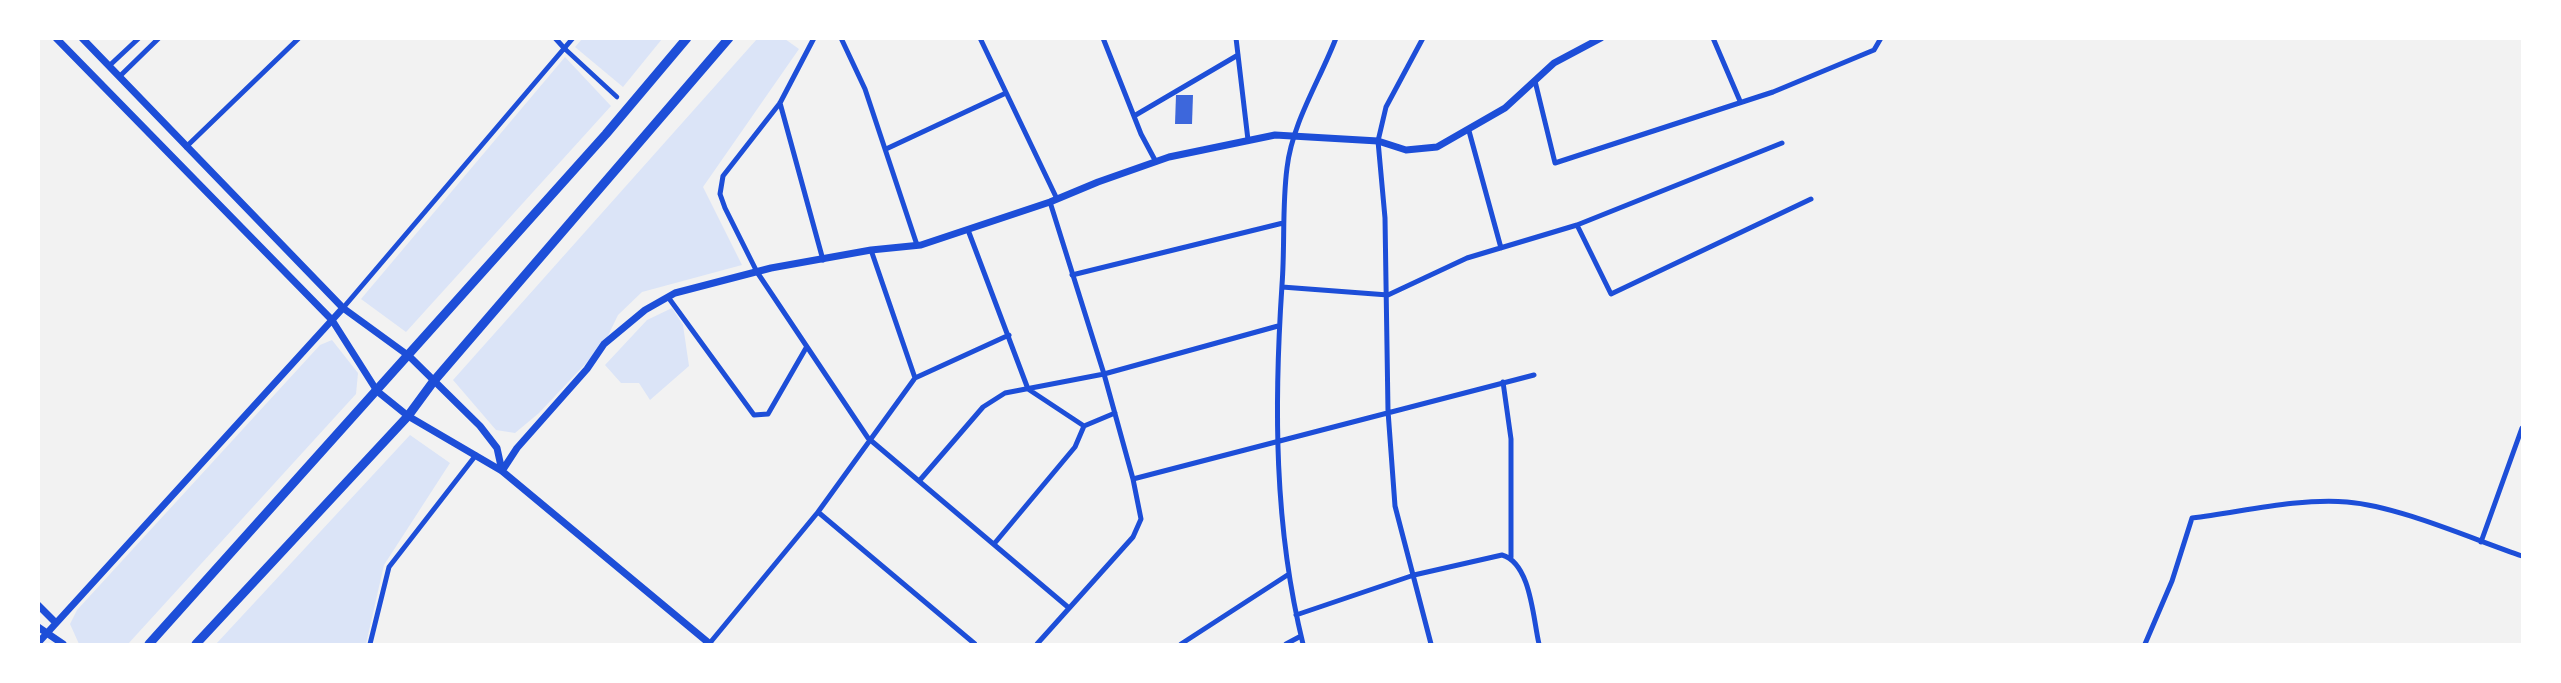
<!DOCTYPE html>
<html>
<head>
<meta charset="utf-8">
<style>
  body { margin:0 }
  #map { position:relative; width:2561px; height:683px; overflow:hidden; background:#f2f2f2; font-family:"Varela Round",sans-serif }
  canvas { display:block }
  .frame { position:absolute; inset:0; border:40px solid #fff; pointer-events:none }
</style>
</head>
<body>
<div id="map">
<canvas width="2561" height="683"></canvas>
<div class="frame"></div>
</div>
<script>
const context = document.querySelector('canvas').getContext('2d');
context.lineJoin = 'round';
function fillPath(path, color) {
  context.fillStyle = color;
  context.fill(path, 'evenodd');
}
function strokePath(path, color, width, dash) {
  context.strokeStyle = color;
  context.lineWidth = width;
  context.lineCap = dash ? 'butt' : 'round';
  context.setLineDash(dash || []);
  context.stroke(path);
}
fillPath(new Path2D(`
  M582,39v-1l80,1 -39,48 -48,-40z
  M757,39h28l14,10 -96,138 39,78 -100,27 -24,23 -14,29 -65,69 -24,20 -19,-3 -43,-50z
  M565,57l46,49 -205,226 -45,-33z
  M672,308l11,17 6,41 -39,34 -11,-17h-18l-16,-18 42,-45z
  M332,340l26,33 -2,21 -228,250h-49l-9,-20 7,-14 243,-265z
  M410,435l40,28 -66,102 -18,79h-150z`), '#dbe4f7');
fillPath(new Path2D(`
  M1176,95h17l-1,29h-17z`), '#3d67dc');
strokePath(new Path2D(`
  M565,49l52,48`), '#1d4ed8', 4.5);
strokePath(new Path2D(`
  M555,38l10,11
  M814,38l-34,65 -57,73 -3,18 5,14 32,64 111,166 201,170
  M841,38l24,51 52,156
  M980,38l77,161
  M1103,38l38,96 15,28
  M1236,38l12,102
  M1423,38l-37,69 -8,34 7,77 3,193 7,95 36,138
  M1713,38l27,63
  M109,66l30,-28
  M119,77l40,-39
  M1535,81l20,82 218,-71 101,-42 7,-12
  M780,103l43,157
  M1134,116l104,-61
  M1469,131l32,117
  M186,147l113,-109
  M886,149l120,-56
  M1577,225l34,69 200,-95
  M968,230l60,159
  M871,250l44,128
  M1072,275l211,-52
  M1282,287l106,8 79,-37 110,-33 205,-82
  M668,297l86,118 14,-1 38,-66
  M343,308l230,-270
  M1503,382l8,57v118
  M1028,389l56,37
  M1133,479l401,-104
  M920,480l63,-73 22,-14 99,-19 174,-48
  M818,512l157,132
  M2481,542l41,-114
  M994,544l81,-97 9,-21 31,-13
  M1296,615l118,-40 88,-20c29,8 31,64 37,89
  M370,644l19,-77 87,-112
  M709,644l109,-132 97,-134 94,-43
  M1037,644l96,-107 8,-18 -8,-40 -29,-105 -54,-172
  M1181,644l108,-70
  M1286,644l15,-8
  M1303,644c-29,-118 -29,-239 -21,-359 3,-39 0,-79 5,-117 5,-45 33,-88 49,-130
  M2145,644l27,-63 20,-63c50,-6 105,-20 155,-16 51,4 125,37 175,54`), '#1d4ed8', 5);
strokePath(new Path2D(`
  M56,38l276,282 45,71 31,25 94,55 208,173
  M82,38l261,270 66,48 71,70 17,22 5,23
  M502,471l15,-23 70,-79 17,-25 41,-34 30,-17 96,-25 100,-18 50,-5 129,-43 48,-20 71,-25 106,-22 103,6 28,9 31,-3 68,-39 49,-45 47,-25
  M38,605l18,18
  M38,627l25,17
  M38,643l305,-335`), '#1d4ed8', 7);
strokePath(new Path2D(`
  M149,644l457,-510 81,-96
  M196,644l212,-228 25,-34 296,-344`), '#1d4ed8', 9);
</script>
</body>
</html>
